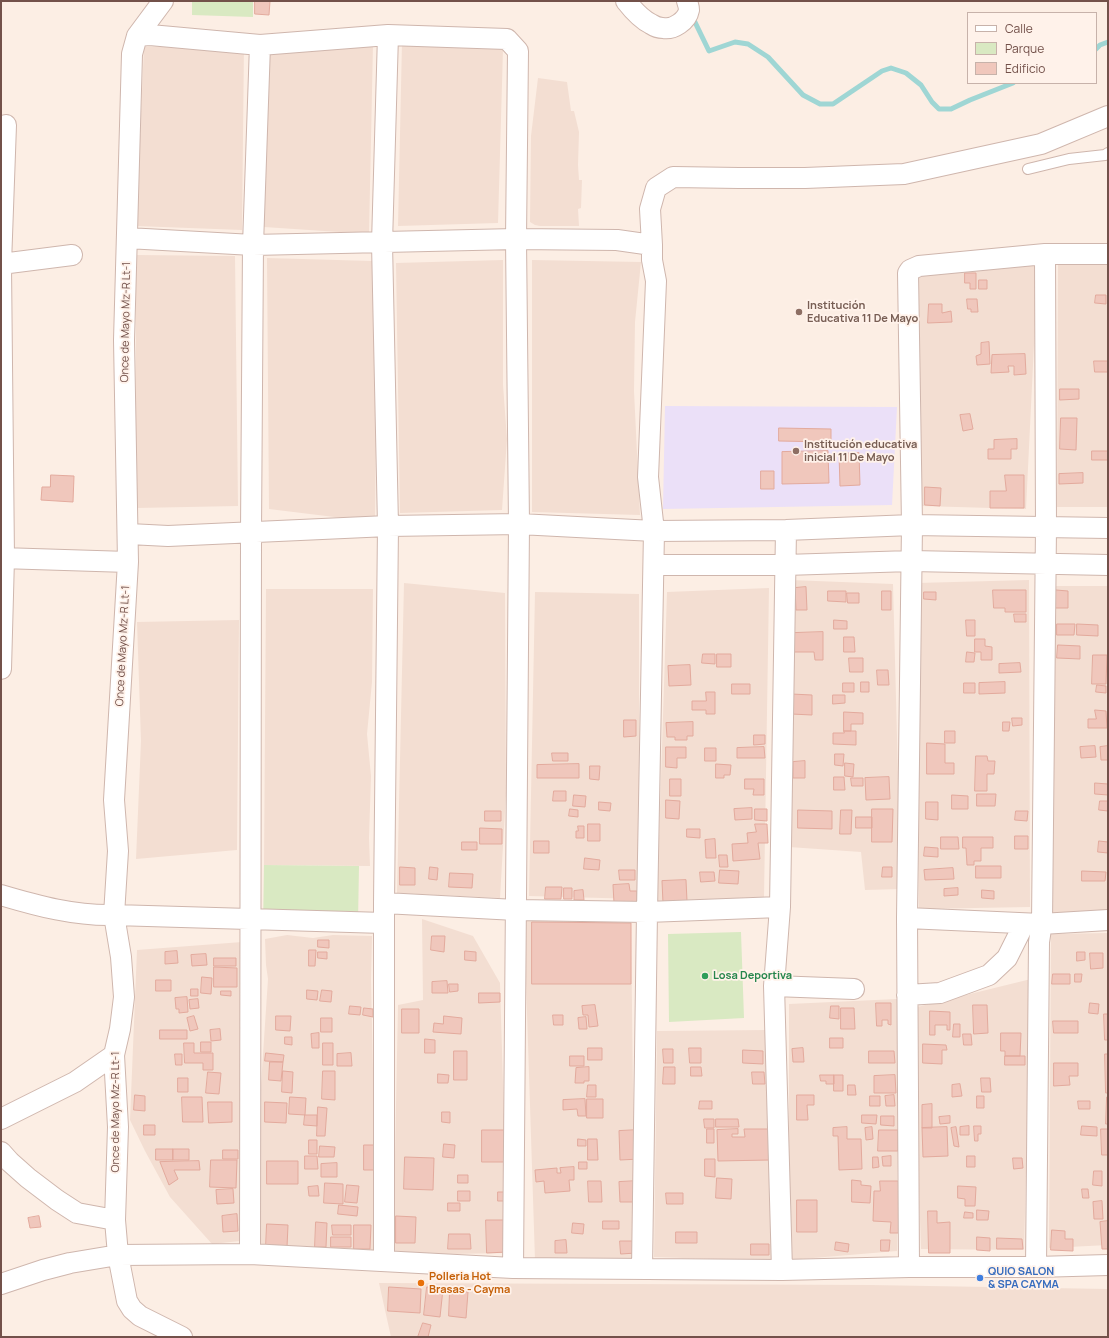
<!DOCTYPE html>
<html>
<head>
<meta charset="utf-8">
<style>
  body { margin:0 }
  #map { position:relative; width:1109px; height:1338px; overflow:hidden; background:#fceee4; font-family:Manrope,sans-serif }
  canvas { display:block }
  .frame { position:absolute; inset:0; border:2px solid #73514a; pointer-events:none }
  .legend { position:absolute; left:967px; top:12px; width:130px; height:72px; box-sizing:border-box; background:#fff2ea; border:1px solid #c7b2aa; margin:0; padding:5px 7px; list-style:none; font-size:12px; color:#73514a }
  .legend li { display:flex; align-items:center; gap:8px; height:20px }
  .legend b { width:20px; border:1px solid #c7b2aa }
</style>
</head>
<body>
<div id="map">
<canvas width="1109" height="1338"></canvas>
<div class="frame"></div>
<ul class="legend">
<li><b style="height:5px;background:#fff"></b>Calle</li>
<li><b style="height:11px;background:#d9e9c2"></b>Parque</li>
<li><b style="height:11px;background:#f0c7bc"></b>Edificio</li>
</ul>
</div>
<script>
const context = document.querySelector('canvas').getContext('2d');
context.lineJoin = 'round';
function fillPath(path, color) {
  context.fillStyle = color;
  context.fill(path, 'evenodd');
}
function strokePath(path, color, width, dash) {
  context.strokeStyle = color;
  context.lineWidth = width;
  context.lineCap = dash ? 'butt' : 'round';
  context.setLineDash(dash || []);
  context.stroke(path);
}
function label(font, color, halo, rows, align = 'center') {
  context.font = font + ' Manrope,sans-serif';
  context.lineWidth = 3.5;
  context.setLineDash([]);
  context.textBaseline = 'middle';
  context.strokeStyle = halo;
  context.fillStyle = color;
  for (const [text, x, y, turn = 0] of rows) {
    context.save();
    context.translate(x, y);
    context.rotate((+turn || 0) * Math.PI / 180);
    context.textAlign = isNaN(turn) ? turn : align;
    if (halo) context.strokeText(text, 0, 0);
    context.fillText(text, 0, 0);
    context.restore();
  }
}
fillPath(new Path2D(`
  M402,42l101,7 -5,174 -100,3z
  M244,43l-2,187 -106,-4 8,-179z
  M267,43l106,1 -4,190 -105,-7z
  M538,78l29,4 4,29h3l5,21 -1,33 1,15h3l-1,28 -3,1 1,17h-39l-5,-1 -5,-3 1,-86z
  M136,255l99,1 3,250 -102,2z
  M267,258l105,3 4,159 -1,102 -106,-13z
  M503,260v125l4,54 -5,71 -102,3 -4,-250z
  M532,260l109,2 -6,60 -1,69 6,124 -108,-3z
  M1038,262l-12,247 -104,-3 -14,-233z
  M1058,264h50v243h-51z
  M790,580l103,4 8,305 -36,1 -4,-38 -72,-5z
  M1029,580l1,327 -111,2 -2,-326z
  M404,583l101,10 1,201 -6,104 -103,-5z
  M1052,586h56v333l-66,3z
  M769,588l-5,309 -107,4 10,-309z
  M266,589h107l-1,93 -5,52 4,42 -2,62 1,28 -106,-1z
  M535,592l104,2v305l-110,-3z
  M239,620l-2,230 -101,9 5,-118 -4,-119z
  M422,919l51,17 27,47 8,270 -115,2 5,-250 25,-5z
  M524,920l107,3 4,336 -100,1z
  M1108,933v312l-59,3 2,-314z
  M287,935l26,3 20,-3 39,1 -1,44 6,273 -117,-4 -1,-134 9,-136 -2,-14 -1,-26z
  M242,942l-2,299 -28,3 -42,-47 -25,-46 -15,-31 7,-170z
  M1031,979l-7,271 -103,-1 -8,-241z
  M897,999v252l-108,9v-256z
  M769,1030l4,231 -119,-4 3,-226z
  M379,1283l491,2 238,4v48h-717z`), '#f3ded2');
fillPath(new Path2D(`
  M665,406l232,1 -5,98 -229,4z`), '#ebe0f8');
fillPath(new Path2D(`
  M192,1h61v16l-61,-2z
  M264,865l95,1 -1,56 -95,7z
  M741,932l3,86 -75,4 -1,-88z`), '#d9e9c2');
strokePath(new Path2D(`
  M692,16l17,35 26,-9 13,2 20,13 35,38 17,9h13l49,-33 9,-3 15,5 15,12 11,17 7,7h12l19,-9 43,-17
  M1096,49l4,-4 8,-3`), '#9fd6d4', 5);
const building = new Path2D(`
  M255,1h15l-1,14 -14,-1z
  M965,273h11v16h-6v-6h-5z
  M979,280h8v9h-8z
  M1096,295h10v9l-11,-1z
  M967,299h10l1,13h-7v-3h-3z
  M929,304h13v9l9,-2 1,11 -24,1z
  M989,342l1,22 -13,1 -1,-9 5,-2v-11z
  M1025,354l1,20 -12,1v-9h-6l1,6 -18,1 1,-18z
  M1094,361h14v11h-13z
  M1060,389h19v10l-19,1z
  M970,414l3,15 -10,2 -3,-16z
  M1061,418h16l-1,32 -16,-1z
  M779,428l52,1v13l-52,-1z
  M1017,439v10h-6v10h-23v-10h6v-9z
  M828,451l1,32 -47,1v-32z
  M1092,451h16v9h-16z
  M859,453l1,32 -20,1 -1,-32z
  M761,471h13v18h-13z
  M1083,473v10l-24,1v-10z
  M51,475l23,1 -1,26 -32,-2 1,-13h8z
  M1005,475h19v33h-34v-17h16z
  M925,487l16,1 -1,18 -15,-1z
  M806,587l1,23h-11l-1,-22z
  M993,590h33v22h-21v-4h-11z
  M1056,590l12,1v17h-13z
  M828,591h18v11l-18,-1z
  M882,591h9v19h-9z
  M924,592h12v8l-12,-1z
  M847,593h12v10h-11z
  M1014,614h12v8h-11z
  M834,620l13,1v8h-13z
  M966,620h9v16h-8z
  M1057,624h18l-1,11h-17z
  M1077,624l21,1v11l-21,-1z
  M823,632v28h-8l-1,-8h-20v-19z
  M844,637h10l1,15h-11z
  M975,639h10v7l7,1v13h-11v-8h-6z
  M1058,645l22,1v13l-23,-1z
  M967,652l8,1 -1,9h-8z
  M703,654h12v10l-13,-1z
  M717,654h14v13h-14z
  M1093,655h14l-1,29h-14z
  M849,658h14v14h-13z
  M1020,663l1,9 -22,1v-9z
  M690,665l1,20 -22,1 -1,-20z
  M877,670h11l1,15h-11z
  M861,682h8v10h-8z
  M1005,682v11l-26,1v-11z
  M843,683h11v9h-11z
  M964,683h11v10h-11z
  M732,684h18v10h-18z
  M1097,685l9,1v7l-10,-1z
  M706,692h9v22h-9v-4h-14v-9h14z
  M791,694l21,1v20l-21,-1z
  M833,695h12v8l-12,1z
  M1095,710l11,1 1,17h-19v-9h8z
  M844,712l19,1v11h-12v7h-7z
  M1012,718h10v7l-9,1z
  M624,720h12v16l-12,1z
  M693,722v14h-6v4h-12v-3h-8l-1,-14z
  M1003,722h7l-1,9h-6z
  M844,731h12v14l-23,-1v-11h11z
  M945,731h10v12h-10z
  M754,735h11v9l-11,1z
  M927,743l18,1v19h9v11h-27z
  M1095,746l1,11 -15,1 -1,-11z
  M1108,746v14h-7l-1,-13z
  M666,747h20v11h-9v10l-11,-1z
  M764,747l1,11h-28v-10z
  M705,748h11v13h-11z
  M552,753h16v8h-15z
  M835,754h9l-1,12 -8,-1z
  M976,756h11l1,5h7l-1,13h-7v17h-12z
  M805,761v17h-12v-16z
  M845,763l9,1 -1,13 -8,-1z
  M579,764v14h-42v-13z
  M716,764l15,1 -1,10h-6v3h-8z
  M590,766h10l-1,14 -9,-1z
  M834,777h10l1,13h-11z
  M889,777l1,22 -24,1 -1,-22z
  M851,778h12v8h-11z
  M670,779h11v17h-11z
  M745,779h19v16h-11l1,-6h-9z
  M1095,783l13,1v11l-13,-1z
  M554,791h12v10h-13z
  M977,794h19l-1,12h-18z
  M574,795l12,1 -1,11 -12,-1z
  M952,795l16,1v13h-16z
  M666,800l14,1 -1,18 -13,-1z
  M1100,801h8v10l-9,-1z
  M599,802l12,1 -1,8 -11,-1z
  M926,802h12v18l-12,-1z
  M752,808v11l-17,1 -1,-11z
  M570,809l8,1v7l-9,-1z
  M755,809h12v12l-12,-1z
  M872,809h21l-1,33h-20z
  M798,810l34,1v18l-34,-1z
  M841,810h11l-1,24h-11z
  M485,811h16v10h-16z
  M1016,811h12l-1,10 -12,-1z
  M856,817h16v11h-16z
  M588,824h12v17h-12z
  M755,824h12l1,19h-10l2,16 -27,2 -1,-17 16,-1 -1,-10 9,-1z
  M578,826h6v12h-8v-7h2z
  M480,828l22,1v15h-22z
  M687,829h13v9l-13,-1z
  M1015,836h13v13h-13z
  M941,837h17l1,12h-18z
  M963,837h30v11h-12v13h-7v4h-7l-1,-17h-3z
  M715,839l1,19h-10l-1,-18z
  M534,841h15v12h-15z
  M1099,841l9,1v11l-10,-1z
  M462,842h15v8h-15z
  M925,847l13,1v9l-14,-1z
  M719,855h8l1,12h-8z
  M585,858l15,2 -1,10 -15,-1z
  M976,866h25v12h-25z
  M400,867l15,1v17h-15z
  M430,867l8,1 -1,12 -8,-1z
  M883,867h9v10h-10z
  M953,868l1,11 -29,1 -1,-10z
  M619,870h16v10h-15z
  M720,870l19,1 -1,13 -19,-1z
  M1082,871l24,1 -1,9h-23z
  M700,872h14l1,9 -14,1z
  M450,873l23,1 -1,14 -23,-1z
  M686,880l1,21 -24,2 -1,-22z
  M629,884l1,7h7v11l-23,1 -1,-18z
  M546,887h16l-1,12h-16z
  M564,888h8v11h-8z
  M958,888v7l-14,1v-7z
  M583,890l1,10h-10v-9z
  M982,890l12,1v8l-12,-1z
  M532,922l99,1v61h-99z
  M432,936h13l-1,16 -13,-2z
  M318,940h11v8l-11,-1z
  M309,950h7l-1,16h-6z
  M177,951l1,12 -13,1v-12z
  M465,951l11,1v9l-11,-1z
  M318,952h9v7l-9,-1z
  M1077,952h8v8l-8,1z
  M1090,953h13v15l-12,1z
  M206,954l1,11 -15,1 -1,-11z
  M214,958h22v8h-22z
  M214,967l23,1v19h-23z
  M1053,974h17v10h-18z
  M1075,974h7l-1,8h-6z
  M202,977l10,1 -1,16 -10,-1z
  M156,980h15v11h-15z
  M447,981l1,12h-16v-11z
  M449,984h9v7l-8,1z
  M191,989h7v7h-7z
  M307,990l11,1 -1,9 -10,-1z
  M322,990l10,1 -1,11 -11,-1z
  M221,991h10v5l-10,-1z
  M479,993h21v9l-21,1z
  M187,997l1,15 -9,1v-4h-3l-1,-11z
  M198,999l1,9 -9,1 -1,-9z
  M876,1003h15v22l-3,-1v-4h-6v6h-5z
  M1090,1003l9,1 -1,10 -9,-1z
  M595,1005l3,21 -9,1 -1,-12h-5l-1,-9z
  M973,1005h14l1,28 -14,1z
  M350,1006l11,1 -1,8 -11,-1z
  M831,1006h8v13l-9,-1z
  M364,1008l9,1v8l-10,-2z
  M841,1008h13l1,21h-14z
  M402,1009h17v24h-17z
  M930,1011l20,1v18h-3v-5h-12v10h-5z
  M1104,1014h4v26h-3z
  M553,1015h10v10h-9z
  M194,1016l4,13 -8,2 -3,-13z
  M276,1016h15l-1,15 -14,-1z
  M444,1016l18,2 -1,16 -28,-2 1,-9 9,1z
  M586,1017l1,12h-8l-1,-11z
  M321,1018h11v14h-11z
  M1053,1021h25v12h-24z
  M954,1024h6v13h-7z
  M220,1029l1,11 -10,1 -1,-11z
  M160,1030h27v9h-27z
  M319,1033v15h-7l-1,-14z
  M1001,1033h20l-1,23h-15v-5h-4z
  M963,1034h8l1,11h-8z
  M285,1037h7v8l-7,-1z
  M830,1038h13v10h-13z
  M425,1039l10,1v13h-10z
  M201,1042h10v10h-10z
  M184,1043h10v10h19v17h-10v-7h-18z
  M323,1043h10v22h-10z
  M923,1044l23,1 1,5h-5v14l-19,-1z
  M588,1048h14v12h-14z
  M689,1048h12v15h-11z
  M803,1048l1,14h-11l-1,-13z
  M663,1049h10v14h-9z
  M743,1050l20,1v13l-20,-1z
  M454,1051h13v29h-13z
  M869,1051h25l1,12h-26z
  M266,1053l18,2 -1,7 -18,-1z
  M351,1053l1,13h-15v-12z
  M175,1054h7v11h-6z
  M1105,1054h3v39h-2z
  M570,1056h14v10h-14z
  M1005,1056h20v9h-20z
  M270,1062h13l-2,19 -12,-1z
  M1054,1063h24v13h-9l1,9 -16,1z
  M589,1067v14h-5v2h-9l1,-15z
  M664,1067h11v17h-12z
  M691,1067h10l1,9h-11z
  M283,1071l10,1 -1,21 -10,-1z
  M323,1071h12v29l-13,-1z
  M208,1072l13,1 -2,21 -13,-1z
  M752,1072h12l1,12h-12z
  M438,1074l11,1 -1,8h-10z
  M820,1075h14v9h-8v-3h-5z
  M834,1075h9v16h-9z
  M895,1075l1,18h-22v-17z
  M178,1078h10v14h-10z
  M981,1078h9l1,14h-9z
  M960,1084l2,12 -10,1v-12z
  M588,1085h8v12h-9z
  M848,1085h7l1,10h-8z
  M135,1095l10,1v15l-11,-1z
  M797,1095h17v10h-7l1,15h-11z
  M894,1095l1,11h-9l-1,-10z
  M870,1096h10v10h-10z
  M977,1096h7v12h-7z
  M182,1097h20l1,25h-20z
  M290,1097l16,1 -1,17 -16,-1z
  M1107,1097h1v27h-2z
  M585,1099l1,17h-8l-1,-7 -14,1v-10z
  M587,1099h16v19h-16z
  M700,1101h12v8h-13z
  M1078,1101h12v8h-11z
  M208,1102h24v20l-23,1z
  M265,1102l22,1 -1,20 -21,-1z
  M932,1104v24h-10v-23z
  M318,1107l9,1 -2,28h-8z
  M442,1112h8v11l-8,-1z
  M305,1115h12v11l-13,-1z
  M862,1115h15l-1,9 -14,-1z
  M881,1116h13v10l-13,-1z
  M950,1116v7l-10,1 -1,-7z
  M704,1119h10v9h-9z
  M716,1119h22l1,8h-23z
  M144,1125h11v10h-11z
  M969,1126v9h-9v-8z
  M974,1126h7v8h-3v7h-3z
  M1082,1126l15,1v9l-16,-1z
  M847,1127v12h14l1,30 -23,1 -1,-34h-5v-8z
  M872,1127l1,12 -7,1 -1,-12z
  M947,1127l1,29 -25,1 -1,-29z
  M956,1127l3,20 -5,-1 -3,-18z
  M707,1129h7v14h-7z
  M738,1129v5h-6v3h13l-1,-8h25l1,31 -52,1 -1,-31z
  M1101,1129h7v26h-6z
  M482,1130h24v32h-24z
  M639,1130l1,29 -20,1 -1,-29z
  M879,1130h19v21h-20z
  M578,1139l8,1v6h-8z
  M588,1139h9l1,21h-10z
  M309,1140h8v14h-8z
  M444,1144l11,1 -1,13 -11,-1z
  M364,1145h10v25h-10z
  M320,1146l15,1 -1,10h-15z
  M156,1149h17v11h-17z
  M173,1149h16v11h-16z
  M223,1150h15v9h-15z
  M305,1156h12l1,13h-13z
  M891,1156v10h-8l-1,-9z
  M967,1156h8v11h-8z
  M405,1157l29,1 -1,32 -29,-1z
  M873,1157h5l1,10 -6,1z
  M1013,1158h9l1,10 -9,1z
  M705,1159h10v18l-10,-1z
  M211,1160h26l-1,28 -26,-1z
  M199,1161l1,9h-26l4,9 -9,6 -9,-23z
  M267,1161h31v23h-31z
  M579,1162h8v7h-8z
  M337,1163v14h-16v-13z
  M574,1167v13h-5l1,11 -25,2 -1,-12 -8,1 -1,-12 22,-2v5h4l-1,-5z
  M1094,1171h8v15l-9,-1z
  M458,1175h10v8h-10z
  M717,1178l15,1 -1,20 -15,-1z
  M852,1180l9,1v4l10,1 -1,17 -18,-1z
  M588,1181h13l1,21h-13z
  M638,1181v21h-18l-1,-20z
  M880,1181h20l-1,52h-9l1,-11 -18,-1 1,-30h6z
  M325,1183l18,1v20l-19,-1z
  M347,1185l12,1 -2,17 -12,-1z
  M318,1186l1,10h-10l-1,-9z
  M958,1186l18,1 -1,19h-10v-7l-7,-1z
  M233,1189l1,14 -17,1 -1,-14z
  M1082,1189h6l1,9h-6z
  M458,1191h12v10h-12z
  M498,1192h9v9h-9z
  M666,1193h17v11h-16z
  M797,1200h20v32h-20z
  M1102,1201l1,18h-9l-1,-17z
  M448,1203h12v8h-12z
  M339,1205l19,2 -1,9 -19,-2z
  M977,1210l12,1 -1,9h-11z
  M928,1211h9v12l13,-1v31h-21z
  M965,1212l8,1v5h-9z
  M237,1214l1,17 -15,1 -1,-16z
  M39,1216l2,11 -11,1 -2,-10z
  M396,1216l20,1 -1,26h-19z
  M486,1220h20l1,32 -20,1z
  M603,1221h16v8h-16z
  M1108,1221v28h-6l-2,-27z
  M316,1222l11,1 -1,24h-11z
  M573,1223l11,1 -1,10 -11,-1z
  M267,1224l21,1 -1,22h-21z
  M332,1225h19v10h-18z
  M354,1225h17l-1,24h-16z
  M1052,1230l13,1v8h8v12l-22,-1z
  M676,1232h21v11h-21z
  M449,1234h21l1,15h-23z
  M331,1237h20v10h-20z
  M977,1237l13,1v13l-13,-1z
  M997,1238l25,1 1,10h-26z
  M566,1240l1,13h-12v-12z
  M881,1240h9l-1,11h-8z
  M620,1241h16v12l-15,1z
  M836,1242l13,2 -1,8 -13,-2z
  M751,1244h18v11h-18z
  M389,1287l32,2 -1,24 -32,-2z
  M427,1287l16,2 -3,28 -16,-2z
  M450,1291l18,1 -2,26 -17,-2z
  M423,1323l8,2 -3,12h-10z`);
fillPath(building, '#f0c7bc');
strokePath(building, '#e3aa9d', 1);
const service = new Path2D(`
  M1028,169l41,-10 36,-4 3,-2`);
const minor = new Path2D(`
  M163,1l-26,35 -5,18 -8,286 4,222 -14,238 4,51 -4,64 7,42 3,40 -4,32 -6,26 4,72 -3,93 3,35 9,46 5,8 8,7 42,21
  M626,1c7,9 15,18 25,23 3,2 8,4 12,4 10,2 24,-7 26,-18 0,-2 -1,-6 -2,-9
  M137,36l13,-1 110,10 128,-10 119,4 11,12 -2,188 3,285 -6,744
  M127,238l126,7 263,-6 101,1 35,5v15l4,21 -8,196 6,54 -7,381 -5,357
  M652,245l-2,-36 6,-21 17,-11 66,1h66l99,-4 137,-30 67,-28
  M1,264l5,-139
  M1,264l71,-9
  M1,266l3,292 -3,111
  M129,534l39,2 220,-10 131,-2 135,7 132,-1 126,-5 196,3
  M1,558l127,4
  M654,565h131l126,-4 197,4
  M1,895c37,11 74,21 113,20l270,8
  M384,903l132,7 131,2 133,-5
  M907,918l134,6 67,-4
  M774,986l80,3
  M907,995l33,-2 49,-18 18,-17 17,-34
  M1,1119l74,-37 39,-27
  M1,1152l9,10 18,16 29,22 20,13 38,7
  M250,1254l1,-723 2,-286 7,-200
  M384,1261v-358l4,-377 -6,-283 6,-208
  M909,1267l-2,-349 5,-393 -4,-252 2,-3 9,-4 126,-12h63
  M1036,1267l3,-325 3,-20 4,-394 -1,-274
  M782,1270l-8,-284 6,-79 6,-377
  M1,1284l42,-14 27,-7 48,-8 132,-1 263,14 269,2 127,-3h127l72,-2`);
strokePath(service, '#cfb6ad', 12);
strokePath(minor, '#cfb6ad', 22);
strokePath(service, '#fff', 10);
strokePath(minor, '#fff', 20);
for (const [x, y, r, color] of [
  [799,312,4,"#8d6e63"],
  [796,451,4,"#8d6e63"],
  [705,976,4,"#2e9e5b"],
  [980,1278,4,"#3f7fe0"],
  [421,1283,4,"#e8710a"]
]) {
  const dot = new Path2D();
  dot.arc(x, y, r, 0, 2 * Math.PI);
  context.fillStyle = color;
  context.fill(dot);
  strokePath(dot, '#fff2ea', 1.5);
}
label('bold 11px', '#785e54', '#fff2ea', [
  ["Institución",807,306],
  ["Educativa 11 De Mayo",807,319],
  ["Institución educativa",804,445],
  ["inicial 11 De Mayo",804,458]
], 'left');
label('11px', '#73514a', '#fff2ea', [
  ["Once de Mayo Mz-R Lt-1",126,322,-89],
  ["Once de Mayo Mz-R Lt-1",123,646,-87],
  ["Once de Mayo Mz-R Lt-1",116,1112,-90]
]);
label('bold 11px', '#27864d', '#fff2ea', [
  ["Losa Deportiva",713,976]
], 'left');
label('bold 11px', '#366cbe', '#fff2ea', [
  ["QUIO SALON",988,1272],
  ["& SPA CAYMA",988,1285]
], 'left');
label('bold 11px', '#c56008', '#fff2ea', [
  ["Polleria Hot",429,1277],
  ["Brasas - Cayma",429,1290]
], 'left');
</script>
</body>
</html>
